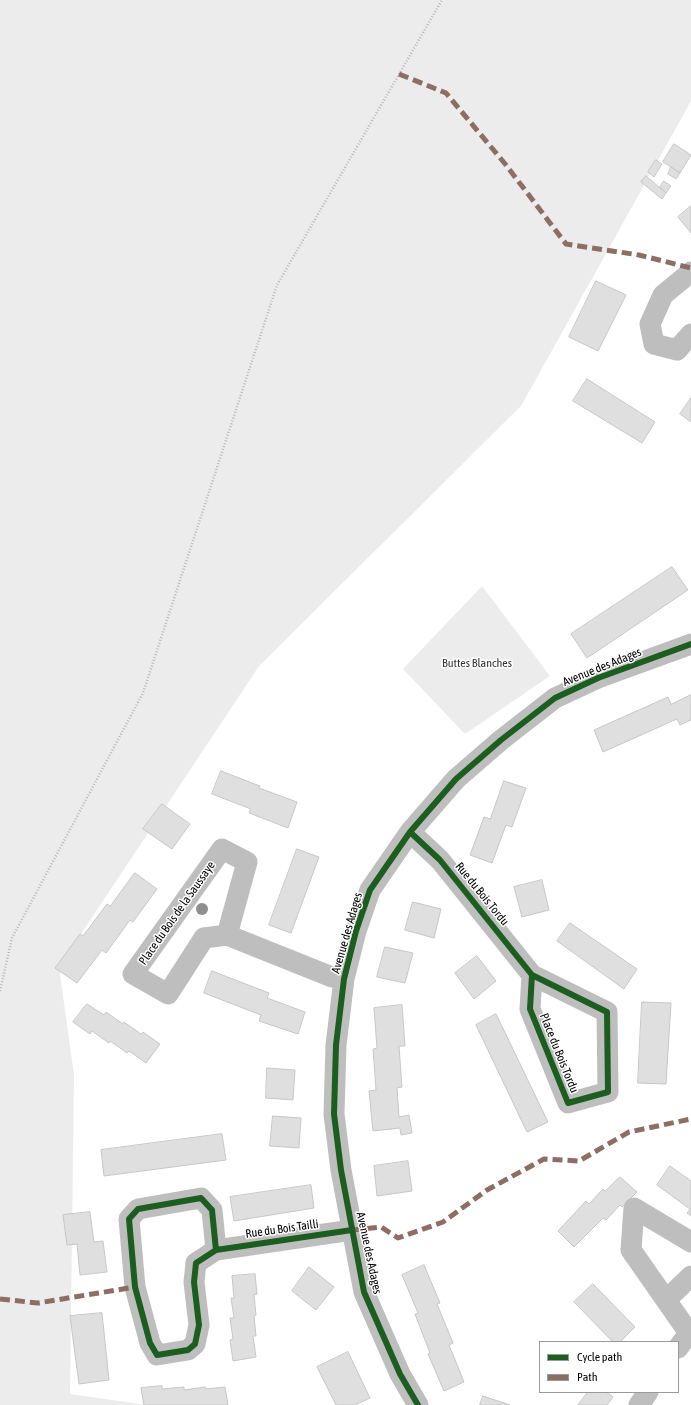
<!DOCTYPE html>
<html>
<head>
<meta charset="utf-8">
<style>
  body { margin:0 }
  #map { position:relative; width:691px; height:1405px; overflow:hidden; background:#fff; font-family:"Asap Condensed",sans-serif }
  canvas { display:block }
  .legend { position:absolute; left:539px; top:1341px; width:140px; height:52px; box-sizing:border-box; background:#fff; border:1px solid #999; margin:0; padding:5px 7px; list-style:none; font-size:12px; color:#000 }
  .legend li { display:flex; align-items:center; gap:8px; height:20px }
  .legend b { width:20px; border:1px solid #999 }
</style>
</head>
<body>
<div id="map">
<canvas width="691" height="1405"></canvas>
<ul class="legend">
<li><b style="height:5px;background:#1b5e20"></b>Cycle path</li>
<li><b style="height:5px;background:#8d6e63"></b>Path</li>
</ul>
</div>
<script>
const context = document.querySelector('canvas').getContext('2d');
context.lineJoin = 'round';
function fillPath(path, color) {
  context.fillStyle = color;
  context.fill(path, 'evenodd');
}
function strokePath(path, color, width, dash) {
  context.strokeStyle = color;
  context.lineWidth = width;
  context.lineCap = dash ? 'butt' : 'round';
  context.setLineDash(dash || []);
  context.stroke(path);
}
function label(font, color, halo, rows, align = 'center') {
  context.font = font + ' "Asap Condensed",sans-serif';
  context.lineWidth = 3;
  context.setLineDash([]);
  context.textBaseline = 'middle';
  context.strokeStyle = halo;
  context.fillStyle = color;
  for (const [text, x, y, turn = 0] of rows) {
    context.save();
    context.translate(x, y);
    context.rotate((+turn || 0) * Math.PI / 180);
    context.textAlign = isNaN(turn) ? turn : align;
    if (halo) context.strokeText(text, 0, 0);
    context.fillText(text, 0, 0);
    context.restore();
  }
}
fillPath(new Path2D(`
  M0,0h691v101l-170,305 -262,260 -200,301 15,108 -4,319 77,11h-147z
  M482,586l68,90 -85,58 -62,-65z`), '#ececec');
const building = new Path2D(`
  M674,144l17,11 -11,18 -17,-11z
  M656,160l6,4 -8,13 -6,-5z
  M671,167l9,6 -4,6 -8,-5z
  M646,176l20,17 -4,6 -21,-17z
  M664,181l7,5 -5,7 -6,-6z
  M691,206v27l-13,-16z
  M596,281l30,14 -28,56 -29,-14z
  M587,379l68,43 -13,21 -69,-42z
  M691,398v24l-11,-8z
  M672,567l16,23 -101,68 -16,-24z
  M691,695v25l-11,5 -3,-6 -74,33 -9,-22 74,-33 3,7z
  M221,771l39,15 -1,2 38,14 -9,26 -39,-15 2,-4 -39,-15z
  M504,781l22,7 -14,39 -6,-2 -14,38 -22,-8 14,-38 6,2z
  M162,804l28,20 -18,25 -29,-20z
  M297,849l22,8 -28,76 -22,-8z
  M135,873l22,16 -24,33 -3,-2 -24,33 -4,-3 -25,33 -22,-15 25,-34 3,2 24,-32 3,2z
  M542,880l7,30 -27,7 -8,-30z
  M413,902l28,7 -7,29 -29,-8z
  M570,923l67,46 -13,20 -67,-48z
  M385,947l28,6 -8,30 -28,-6z
  M477,956l19,25 -22,18 -19,-26z
  M212,971l57,22 -2,5 38,14 -7,22 -39,-13 2,-6 -57,-22z
  M642,1002l29,1 -5,81 -28,-1z
  M87,1004l17,11 2,-3 17,12 1,-2 17,12 2,-2 17,12 -14,19 -17,-12 -2,2 -17,-12 -1,2 -17,-12 -2,3 -17,-12z
  M402,1005l3,41h-6l3,41 -5,1 2,29 10,-2 3,18 -11,2 -1,-7 -27,3 -4,-40 7,-1 -3,-41 4,-1 -3,-40z
  M496,1014l52,108 -21,10 -51,-107z
  M267,1068l28,2 -2,30 -27,-2z
  M273,1116l28,2 -2,30 -29,-2z
  M222,1134l4,26 -122,16 -3,-26z
  M408,1161l4,30 -35,5 -3,-30z
  M670,1166l21,15v35l-4,-3 3,-4 -33,-24z
  M620,1177l17,15 -15,15 -2,-2 -14,15 -3,-2 -29,29 -16,-16 28,-30 3,3 14,-15 2,2z
  M311,1185l3,23 -80,13 -4,-24z
  M90,1212l4,30 9,-1 4,31 -27,3 -3,-31 -10,1 -4,-30z
  M424,1265l16,38 -3,1 16,39 -4,2 15,37 -20,9 -16,-37 2,-1 -15,-39 3,-1 -16,-38z
  M309,1267l25,20 -18,23 -24,-19z
  M255,1274l2,20 -3,1 2,20 -2,1 2,20h-3l3,21 -23,4 -3,-21 3,-1 -3,-21h4l-3,-20h3l-2,-22z
  M593,1284l42,43 -15,15h-7l-39,-40z
  M102,1313l7,67 -30,4 -9,-68z
  M348,1352l22,46 -15,7h-19l-19,-38z
  M162,1386v3l22,-2v3l21,-3v2l20,-2 3,18h-84l-3,-17z
  M588,1392h18l7,5 -6,8h-29z
  M483,1396l27,9h-30z`);
fillPath(building, '#dfdfdf');
strokePath(building, '#c7c7c7', 1);
strokePath(new Path2D(`
  M0,991l12,-53 131,-245 134,-408 165,-285`), '#b9b9b9', 2.5, [1, 2]);
strokePath(new Path2D(`
  M691,272l-28,23 -13,29 4,20 23,6 14,-16
  M410,832l30,28 92,115 75,37 1,80 -40,11 -38,-94 2,-34
  M227,935l20,-73 -25,-13 -89,125 35,20 36,-56 23,-3 105,42 12,2
  M216,1250l-4,-40 -11,-12 -63,11 -9,10 6,68 15,56 7,12 31,-5 7,-6 4,-19 -5,-43 2,-19 20,-13 136,-20
  M666,1300l25,-24
  M689,1333l-58,-83 3,-42 57,34
  M678,1348l11,-15
  M418,1405l-18,-31 -36,-82 -23,-122 -7,-56 2,-69 8,-66 12,-48 14,-41 40,-58 46,-53 45,-39 54,-42 43,-20 93,-34
  M639,1405l9,-13`), '#bebebe', 21);
strokePath(new Path2D(`
  M399,74l47,19 60,72 60,79 73,11 52,13
  M352,1230l29,-3 17,11 45,-16 44,-32 57,-31 35,2 50,-29 62,-13
  M0,1299l38,4 97,-16`), '#8d6e63', 5, [10, 5]);
strokePath(new Path2D(`
  M410,832l30,28 92,115 75,37 1,80 -40,11 -38,-94 2,-34
  M216,1250l-4,-40 -11,-12 -63,11 -9,10 6,68 15,56 7,12 31,-5 7,-6 4,-19 -5,-43 2,-19 20,-13 136,-20
  M418,1405l-18,-31 -36,-82 -23,-122 -7,-56 2,-69 8,-66 12,-48 14,-41 40,-58 46,-53 45,-39 54,-42 43,-20 93,-34`), '#1b5e20', 6);
context.fillStyle = '#8f8f8f';
for (const [x, y] of [
  [202,909]
]) {
  context.beginPath();
  context.arc(x, y, 6, 0, 2 * Math.PI);
  context.fill();
}
label('12px', '#333', '#fff', [
  ["Buttes Blanches",477,663]
]);
label('12px', '#000', '#fff', [
  ["Avenue des Adages",602,667,-22],
  ["Rue du Bois Tordu",482,894,51],
  ["Place du Bois de la Saussaye",177,913,-55],
  ["Avenue des Adages",347,933,-74],
  ["Place du Bois Tordu",559,1053,68],
  ["Rue du Bois Tailli",282,1229,-8],
  ["Avenue des Adages",369,1253,78]
]);
</script>
</body>
</html>
